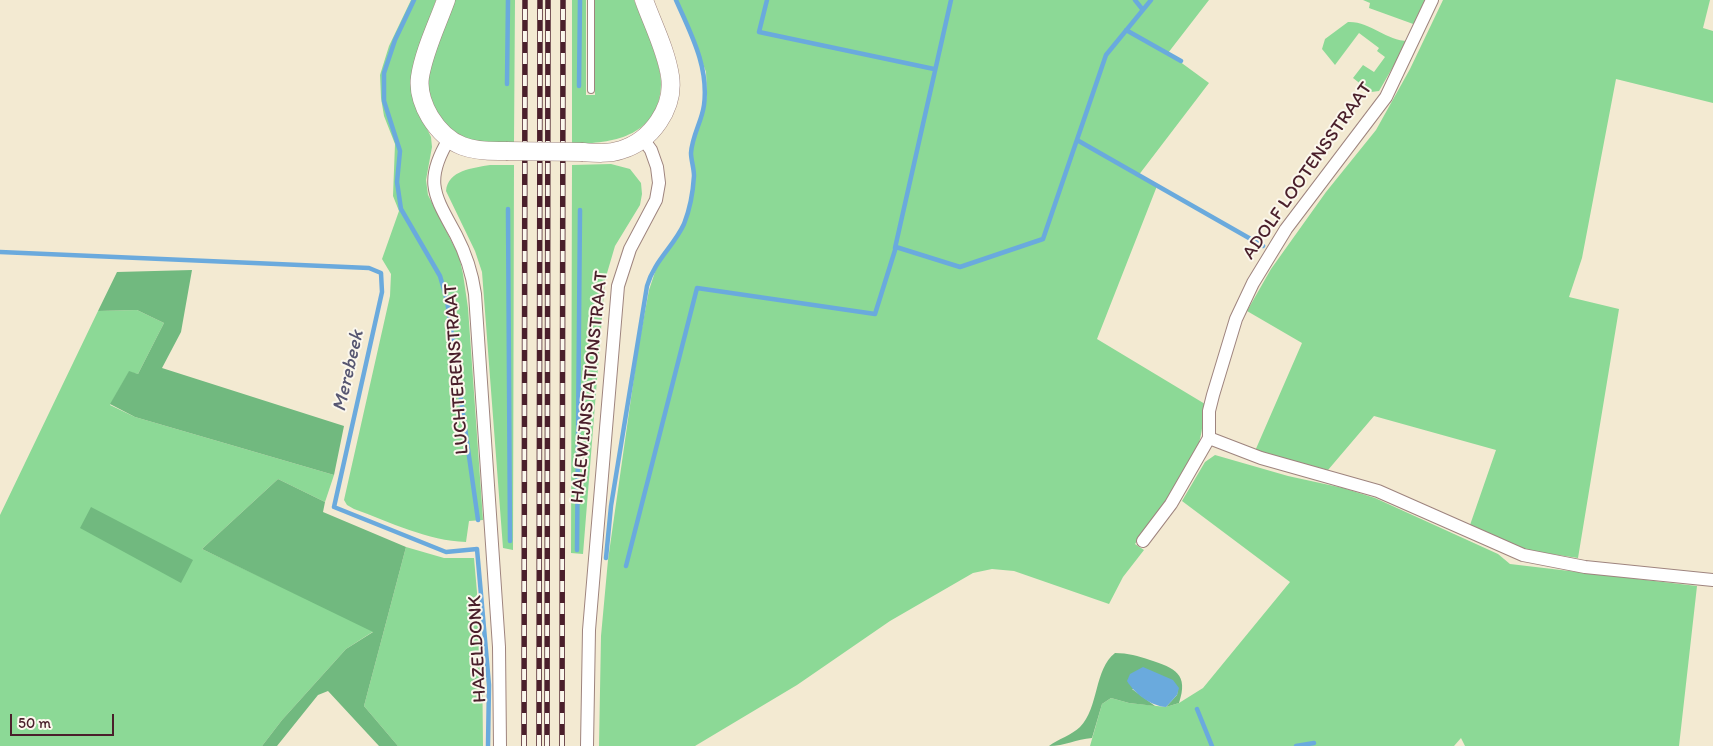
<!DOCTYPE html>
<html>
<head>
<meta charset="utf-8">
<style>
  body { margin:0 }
  #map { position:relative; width:1713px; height:746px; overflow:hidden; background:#f3ead2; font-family:Itim,sans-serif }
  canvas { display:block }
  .scale { position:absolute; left:10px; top:714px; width:104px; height:22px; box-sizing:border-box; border:2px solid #4a1f2b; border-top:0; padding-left:6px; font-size:15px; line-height:18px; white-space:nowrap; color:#4a1f2b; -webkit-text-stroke:4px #fbf7ec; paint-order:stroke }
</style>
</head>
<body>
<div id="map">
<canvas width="1713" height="746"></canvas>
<div class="scale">50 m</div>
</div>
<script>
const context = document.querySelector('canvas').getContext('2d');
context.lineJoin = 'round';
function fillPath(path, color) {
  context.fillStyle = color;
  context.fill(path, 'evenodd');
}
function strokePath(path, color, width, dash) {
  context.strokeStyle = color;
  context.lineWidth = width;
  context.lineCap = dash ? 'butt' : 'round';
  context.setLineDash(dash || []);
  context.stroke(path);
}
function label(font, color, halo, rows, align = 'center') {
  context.font = font + ' Itim,sans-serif';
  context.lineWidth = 4;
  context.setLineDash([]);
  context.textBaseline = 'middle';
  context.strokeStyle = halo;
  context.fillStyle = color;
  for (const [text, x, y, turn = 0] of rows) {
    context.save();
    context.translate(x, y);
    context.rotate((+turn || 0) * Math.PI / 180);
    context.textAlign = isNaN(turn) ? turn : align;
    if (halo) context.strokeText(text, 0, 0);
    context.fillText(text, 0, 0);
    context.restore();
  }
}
fillPath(new Path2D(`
  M411,0h25l-22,63 -3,28 3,11 17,35 1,10 -6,33 2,15 31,61 4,18 5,34 15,212 -14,1 -3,21c-38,-1 -76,-20 -112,-33l-7,-4 -3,-5 46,-204 1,-22 -9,-15 17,-48 -6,-15 2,-52 -11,-28 -3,-18 -1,-23 9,-29z
  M452,0h63l-1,142c-34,4 -62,0 -80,-32 -3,-6 -8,-17 -7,-25 3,-29 16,-58 25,-85z
  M572,0h14v95h9v-95h39c8,20 28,64 27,84 -1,51 -48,61 -89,59z
  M675,0h534l-41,53 41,30 -71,93 19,10 -60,153 108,65c-2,12 -2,24 -5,35 -6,29 -47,80 -65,105l9,6 -21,27 -14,27 -95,-33 -22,-2 -19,4 -83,48 -93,64 -102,61h-96l2,-110 7,-76 30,-211 11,-59 8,-24 23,-36 7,-19 5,-22v-50l8,-17 7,-25 -1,-25 -13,-35z
  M1363,0h64l-11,25 -47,-17 1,-5z
  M1443,0h267l-7,28 10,3v72l-97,-24 -34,179 -13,39 50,12 -41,249 -53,-8 -55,-25 26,-75 -122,-34 -46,54 -73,-19 47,-108 -55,-32 24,-42 55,-77 50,-62 34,-61z
  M1348,22c22,-1 38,19 60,19l-29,50 -8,1 -18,-14 10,-13 11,7 11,-15 -8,-6 2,-3 -20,-15 -24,32 -13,-16 3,-10z
  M611,164l19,5 11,14 1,11 -2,11 -25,41 -10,34 -22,274 -12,-1 1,-388z
  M490,165h24l-1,385 -10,-2 -21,-276 -7,-21 -29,-60c2,-21 27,-23 44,-26z
  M137,310l27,13 -26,51 -9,-2 -19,33 25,12 199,58 -9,27 -47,-23 -76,70 172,82 -28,18 -64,71 -20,26h-262v-231l98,-204z
  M1215,455l73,21 55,12 32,10 123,56 12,10 187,22 -18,160h-214l-4,-8 -7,8h-364l12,-42 9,-6 18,5 37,4 13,-4 24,-15 87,-106 -108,-81 23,-39z
  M406,547l38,11h30l8,92 1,96h-85l-34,-40z`), '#8cd996');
fillPath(new Path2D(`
  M192,270l-11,62 -19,36 182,58 -10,49 -199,-58 -25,-13 19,-33 9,3 26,-51 -27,-13 -39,1 19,-39z
  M278,479l47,23 -2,10 83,35 -42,159 34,40h-19l-51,-55 -10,4 -41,51h-15l20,-26 64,-71 27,-17 -171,-83z
  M91,507l102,53 -12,23 -101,-55z
  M1115,653c13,0 23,3 35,7 25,8 39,14 29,43l-13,4 11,-12 1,-7 -46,1 23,17 -26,-3 -18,-5 -9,6 -10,34c-16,1 -27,8 -43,8 9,-7 23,-11 31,-19 19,-19 14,-58 35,-74z`), '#71b97f');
fillPath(new Path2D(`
  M1143,667l30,13 6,8 -2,7 -11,12c-15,-1 -31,-13 -39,-26l3,-7z`), '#6aaadd');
strokePath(new Path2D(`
  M414,0l-19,40 -11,33v28l16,50 -3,31 4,27 39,67 7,24 31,220
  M767,0l-8,32 175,37
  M1135,0l8,10
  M1126,30l55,31
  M507,84l1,-84
  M579,86l1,-86
  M1077,140l186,106
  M508,209l2,332
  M895,248l56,-248
  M0,252l369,16 12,5 1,19 -48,215 112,45 31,-3 12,136 -1,61
  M577,550l3,-340
  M606,558l5,-52 36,-220c7,-25 27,-40 37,-62 6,-15 9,-32 10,-48 0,-8 -3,-16 -3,-23 1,-17 11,-32 13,-48 5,-38 -13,-71 -28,-105
  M626,566l71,-278 178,26 21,-67 64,20 83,-28 63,-184 45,-55
  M1197,709l15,37
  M1296,746l18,-3`), '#6aaadd', 4.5);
const lane = new Path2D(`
  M591,90v-90`);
const street = new Path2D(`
  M1432,0l-46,97 -100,132 -33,54 -17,36 -23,76 -4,16v27l52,20 117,33 145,64 62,12 128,13
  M449,139c-26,43 -14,57 7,96 10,19 16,38 19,59l24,353 1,99
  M1143,541l28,-37 38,-66
  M587,746l2,-116 29,-344 12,-37 26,-49 3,-17 -2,-16 -6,-17 -8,-11`);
const secondary = new Path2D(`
  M446,0c-9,25 -22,51 -26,77 -2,14 3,28 10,40 19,31 42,35 76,34
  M583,152c13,1 26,2 38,-2 30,-9 54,-42 49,-74 -4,-26 -17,-51 -26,-76`);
strokePath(lane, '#9e847e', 8);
strokePath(street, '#9e847e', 14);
strokePath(secondary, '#9e847e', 19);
strokePath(lane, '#fff', 6);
strokePath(street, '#fff', 12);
strokePath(secondary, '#fff', 18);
const rail = new Path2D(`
  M524,746l1,-746
  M539,746l1,-746
  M547,746l1,-746
  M562,746l1,-746`);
strokePath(rail, '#4a1f2b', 5.5);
strokePath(rail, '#fbf7ec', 4, [11]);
const secondaryBridge = new Path2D(`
  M506,151l77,1`);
strokePath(secondaryBridge, '#9e847e', 19, []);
strokePath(secondaryBridge, '#fff', 18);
label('19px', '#4a1f2b', '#fbf7ec', [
  ["ADOLF LOOTENSSTRAAT",1308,171,-55],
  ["LUCHTERENSTRAAT",457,369,-94],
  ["HALEWIJNSTATIONSTRAAT",590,387,-84],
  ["HAZELDONK",478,649,-93]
]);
label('italic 20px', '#575772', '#fbf7ec', [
  ["Merebeek",349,371,-77]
]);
</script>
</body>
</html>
